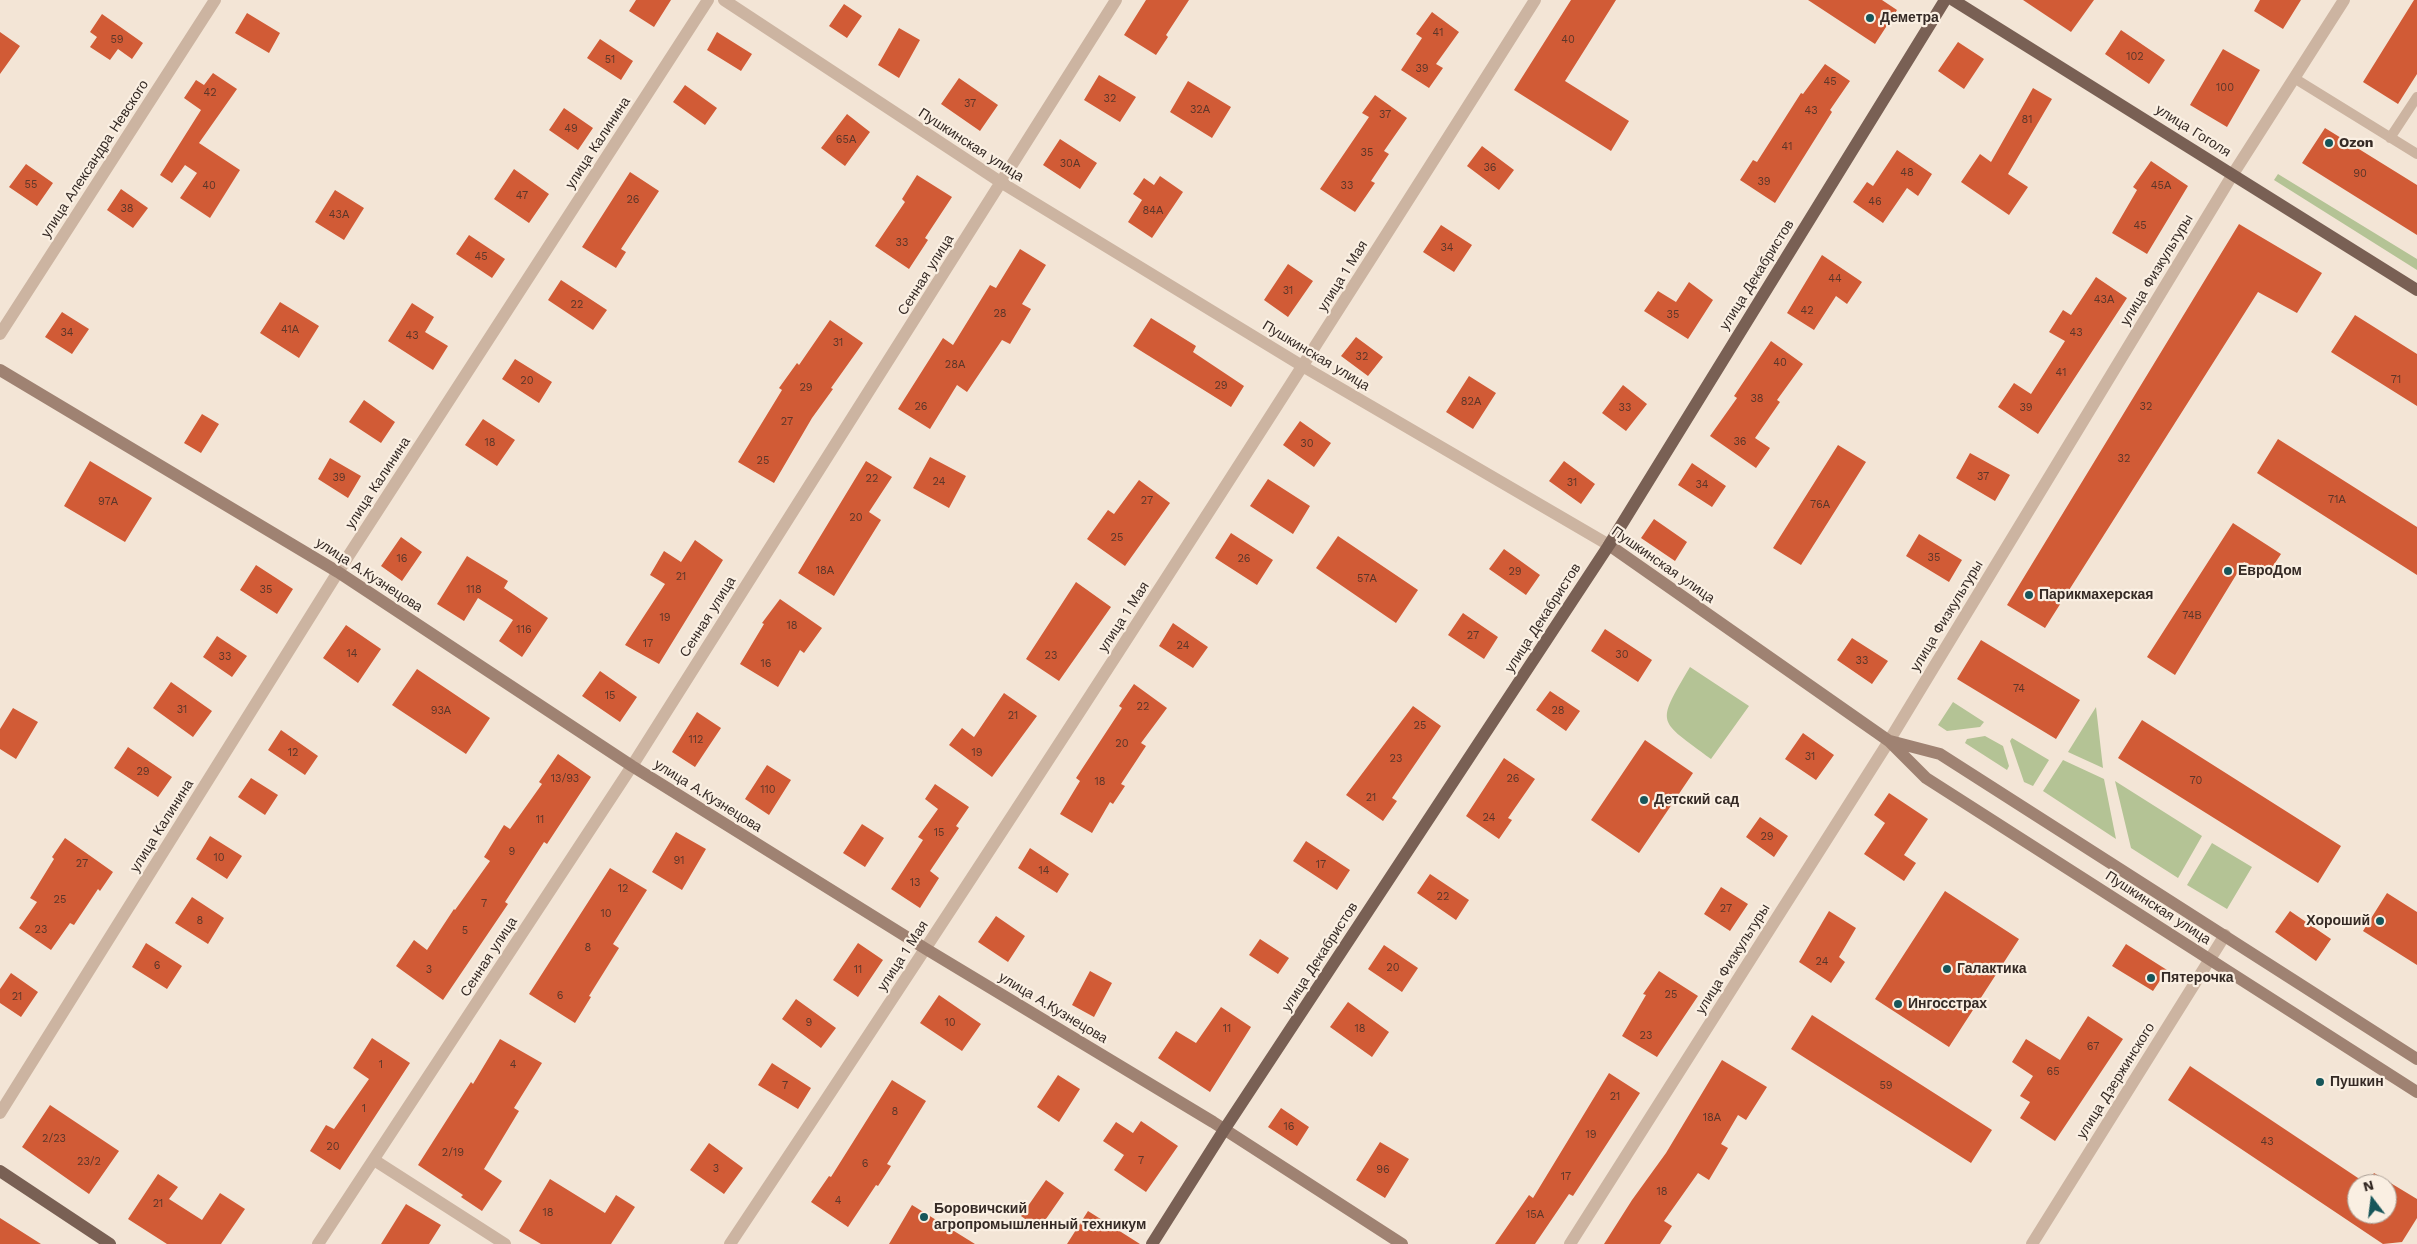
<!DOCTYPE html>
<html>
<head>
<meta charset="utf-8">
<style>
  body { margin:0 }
  #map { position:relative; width:2417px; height:1244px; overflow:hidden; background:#f3e5d6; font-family:"Work Sans",sans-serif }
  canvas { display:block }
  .north { position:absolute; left:2347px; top:1174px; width:50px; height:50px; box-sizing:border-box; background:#faefe2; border:1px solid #aba096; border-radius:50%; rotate:345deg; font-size:14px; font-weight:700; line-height:20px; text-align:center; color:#352a25 }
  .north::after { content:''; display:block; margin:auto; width:18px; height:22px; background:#17565a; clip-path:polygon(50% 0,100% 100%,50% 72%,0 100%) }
</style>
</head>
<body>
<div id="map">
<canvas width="2417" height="1244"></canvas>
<div class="north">N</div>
</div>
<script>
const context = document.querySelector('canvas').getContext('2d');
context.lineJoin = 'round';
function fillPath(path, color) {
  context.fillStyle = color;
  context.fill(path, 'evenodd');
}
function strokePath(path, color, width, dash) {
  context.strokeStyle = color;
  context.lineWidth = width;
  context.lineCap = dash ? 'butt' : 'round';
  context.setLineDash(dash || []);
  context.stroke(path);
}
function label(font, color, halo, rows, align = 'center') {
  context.font = font + ' "Work Sans",sans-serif';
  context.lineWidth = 4.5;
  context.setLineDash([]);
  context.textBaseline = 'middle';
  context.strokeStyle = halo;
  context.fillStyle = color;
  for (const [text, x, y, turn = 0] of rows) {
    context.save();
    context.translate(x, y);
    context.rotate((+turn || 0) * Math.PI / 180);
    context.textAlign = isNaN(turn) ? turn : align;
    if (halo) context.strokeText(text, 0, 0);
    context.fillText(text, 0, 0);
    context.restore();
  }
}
fillPath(new Path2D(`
  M2278,174l139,85v11l-143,-90z
  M1690,667l59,39 -38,53c-53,-40 -56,-33 -21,-92z
  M1953,702l31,20 -4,5 -33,4 -9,-6z
  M2096,707l7,61 -35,-16z
  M1985,736l18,10 6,20 -2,4 -42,-27 2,-4z
  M2012,738l37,22 -16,26 -9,-4 -14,-41z
  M2063,760l41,19 12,60 -73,-48z
  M2115,781l87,55 -24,42 -47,-30z
  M2212,843l40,24 -25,42 -40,-24z`), '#b4c395');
fillPath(new Path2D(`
  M636,0h35l-17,27 -25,-16z
  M1146,0h43l-23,35 2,2 -12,18 -32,-20z
  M1571,0h45l-51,81 64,40 -18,30 -97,-61z
  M1808,0h74l15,10 -22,34z
  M2023,0h71l-23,32z
  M2260,0h41l-18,29 -29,-18z
  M2414,0h3v74l-19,30 -35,-22z
  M844,4l18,12 -15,22 -18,-12z
  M1432,12l27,20 -23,32 7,4 -14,20 -28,-18 21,-32 -6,-4z
  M247,13l33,20 -11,20 -34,-20z
  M102,14l41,29 -11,16 -14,-10 -8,11 -20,-13 7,-10 -7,-5z
  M899,28l21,12 -21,38 -21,-13z
  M2121,30l44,30 -16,24 -44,-30z
  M0,32l20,14 -20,28z
  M717,32l35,22 -11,17 -34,-21z
  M600,39l33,22 -12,19 -34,-22z
  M1958,42l26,17 -20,30 -26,-18z
  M2223,49l37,21 -33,57 -37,-22z
  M1825,64l25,17 -20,29 2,2 -57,91 -35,-23 13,-20 4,2 44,-69 2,1z
  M213,73l24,16 -38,54 41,27 -30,48 -30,-20 17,-25 -12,-8 -13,18 -12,-8 41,-65 -17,-12 12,-18 8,5z
  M1099,75l37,22 -16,25 -36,-22z
  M959,78l39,27 -18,26 -39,-27z
  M1188,81l43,26 -19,31 -42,-26z
  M685,85l32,23 -12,17 -32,-23z
  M2033,88l19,11 -44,75 20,13 -19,28 -48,-33 19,-28 11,8z
  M1375,95l32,23 -23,33 5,3 -18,27 4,2 -20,29 -35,-23 49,-72 -7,-4z
  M564,108l29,20 -15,22 -29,-20z
  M847,114l23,18 -25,34 -24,-18z
  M2325,128l92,57v50l-115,-72z
  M1060,139l37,24 -17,26 -37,-24z
  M1482,146l32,24 -15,20 -32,-24z
  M1897,150l35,24 -14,22 -11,-8 -24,35 -30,-21 14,-20 6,4z
  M2151,161l37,25 -41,68 -35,-21 25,-43 -4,-3z
  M26,164l27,19 -16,23 -28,-19z
  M514,169l35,25 -20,29 -35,-24z
  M630,172l29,19 -38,58 5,3 -10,16 -34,-21z
  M917,175l35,22 -27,41 3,2 -19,29 -34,-23 30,-44 -3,-3z
  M1160,176l23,16 -31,46 -24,-16 14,-22 -9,-6 11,-16 10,7z
  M121,189l27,19 -15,20 -26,-18z
  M335,190l29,18 -20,32 -29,-18z
  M2239,224l83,49 -25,40 -39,-21 -213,336 -38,-23z
  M1441,225l31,20 -18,27 -31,-20z
  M469,235l36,24 -13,19 -36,-24z
  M1020,249l26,16 -24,39 9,5 -21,35 -8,-4 -35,52 -10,-7 -27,44 -32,-20 45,-71 10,7 37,-60 6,3z
  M1822,255l40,27 -15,22 -11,-8 -22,34 -27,-17z
  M1288,264l25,17 -25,36 -24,-17z
  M2096,277l31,21 -89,136 -40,-27 16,-24 17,11 34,-53 -16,-9 14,-22 8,5z
  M561,280l46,30 -14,20 -45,-30z
  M1689,282l24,18 -25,39 -44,-28 14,-20 18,11z
  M280,302l39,24 -20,32 -39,-25z
  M412,303l22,14 -9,15 23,14 -15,24 -45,-29z
  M62,312l27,17 -17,25 -27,-17z
  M2355,315l62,39v52l-86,-54z
  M1151,318l45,28 -3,6 51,34 -13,21 -98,-61z
  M830,320l33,23 -32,45 2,1 -21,29 -38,65 -36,-21 44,-72 -3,-2 18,-25 2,2z
  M1356,337l27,20 -15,19 -27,-20z
  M1771,341l32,23 -26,36 3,2 -25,36 15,10 -14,20 -46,-32 27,-38 -3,-2z
  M515,359l37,23 -13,21 -37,-24z
  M1469,376l27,17 -23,36 -27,-17z
  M1623,385l24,19 -21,27 -24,-18z
  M364,400l31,22 -14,21 -32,-21z
  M202,414l17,10 -18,29 -17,-10z
  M483,419l32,21 -18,26 -32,-21z
  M1300,421l31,22 -17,24 -31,-22z
  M2278,439l139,88v48l-160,-102z
  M1838,445l28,17 -65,103 -28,-17z
  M1970,453l40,22 -15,26 -39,-23z
  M930,457l36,19 -17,32 -36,-20z
  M330,458l31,18 -13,22 -30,-19z
  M90,461l62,37 -27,44 -61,-36z
  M866,461l26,16 -23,35 12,8 -47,76 -36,-23z
  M1564,461l31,23 -14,20 -32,-23z
  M1692,463l34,23 -14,21 -34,-22z
  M1268,479l42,27 -17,28 -43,-28z
  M1139,480l31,23 -45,63 -38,-27 21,-29 6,4z
  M1654,519l33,23 -12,19 -34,-23z
  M2233,523l48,31 -14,21 -23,-13 -69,113 -28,-18z
  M1231,533l42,27 -16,25 -42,-27z
  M1919,534l43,26 -13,22 -43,-26z
  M1338,536l80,54 -22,33 -80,-55z
  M401,537l21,15 -20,29 -21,-15z
  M695,540l28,20 -64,104 -34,-19 40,-61 -15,-9 14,-24 17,11z
  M1504,549l36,26 -14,20 -37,-26z
  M467,556l41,25 -4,7 44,30 -26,39 -23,-16 14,-21 -35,-22 -14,23 -27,-17z
  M256,565l37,24 -16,25 -37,-24z
  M1076,582l35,25 -52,74 -33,-22z
  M780,599l42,29 -18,25 -4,-3 -22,37 -38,-23 24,-40 -2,-1z
  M1463,613l35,24 -14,22 -36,-24z
  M1173,623l35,24 -15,21 -34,-22z
  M346,625l35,24 -23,34 -35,-25z
  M1605,629l47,31 -14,22 -47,-31z
  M217,636l30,20 -15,21 -29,-20z
  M1852,638l36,23 -16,23 -35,-24z
  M1981,640l99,60 -24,39 -99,-60z
  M417,669l73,49 -24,36 -74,-49z
  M600,671l37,26 -17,25 -38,-26z
  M171,682l41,29 -19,26 -40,-29z
  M1134,684l33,24 -26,35 5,3 -25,38 4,2 -12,18 -3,-2 -18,31 -32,-19 20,-33 -4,-3 46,-70 -3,-2z
  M1550,691l30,20 -14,20 -30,-21z
  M1004,693l33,23 -45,61 -43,-32 13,-17 12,9z
  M1413,706l28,20 -49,72 5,3 -14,20 -37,-26z
  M13,708l25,14 -22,37 -16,-10v-20z
  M697,712l24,16 -26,39 -23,-15z
  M2142,720l199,126 -23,37 -200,-125z
  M281,730l37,26 -13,19 -37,-25z
  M1803,733l31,22 -18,25 -31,-21z
  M1645,740l48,33 -54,80 -48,-33z
  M128,747l44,30 -14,20 -44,-29z
  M558,754l33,23 -44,67 -3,-2 -39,60 3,2 -65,96 -47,-34 18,-26 13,10 27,-41 1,1 35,-49 -6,-4 20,-32 6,4 32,-45 -3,-2z
  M1504,758l31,21 -27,39 4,2 -13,19 -33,-23z
  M767,765l24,15 -22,35 -24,-16z
  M251,778l27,17 -13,20 -27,-18z
  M935,784l34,23 -13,19 3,2 -29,43 9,7 -19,30 -29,-19 32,-49 -5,-3 20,-28 -13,-10z
  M1889,793l39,26 -24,36 12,8 -12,18 -40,-27 21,-31 -11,-8z
  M1760,817l28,19 -14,21 -28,-20z
  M862,824l22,14 -19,29 -22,-14z
  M676,832l30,17 -24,41 -30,-18z
  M210,836l32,20 -15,23 -31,-20z
  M65,838l48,34 -13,19 -2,-2 -24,36 -4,-2 -19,27 -32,-22 18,-26 -7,-4 24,-39 -2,-2z
  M1306,841l44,29 -13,20 -44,-29z
  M1030,848l39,26 -12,19 -39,-25z
  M610,868l37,22 -34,54 6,4 -30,48 2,1 -16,26 -46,-29z
  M1430,874l39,26 -13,20 -39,-27z
  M1721,887l27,17 -18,27 -26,-17z
  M1945,891l74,48 -70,108 -74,-48z
  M2387,893l30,19v53l-54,-34z
  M192,897l32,21 -16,26 -33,-21z
  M1829,911l27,17 -17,29 6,5 -14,21 -32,-21z
  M2290,911l41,28 -15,22 -41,-29z
  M996,916l29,20 -17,26 -30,-20z
  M1260,939l29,19 -11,16 -29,-19z
  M146,943l36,23 -15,23 -35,-22z
  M858,943l25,17 -25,37 -25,-17z
  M2126,944l41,26 -14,21 -41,-25z
  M1384,945l34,23 -16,24 -34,-23z
  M1090,971l22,12 -18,34 -22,-12z
  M1659,971l39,25 -41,61 -35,-21 24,-41 -3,-1z
  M11,973l27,19 -17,25 -21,-14v-14z
  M939,995l42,29 -19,27 -42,-28z
  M796,999l40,29 -15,20 -39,-29z
  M1348,1002l41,30 -17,25 -42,-30z
  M1221,1007l30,20 -41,65 -52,-34 18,-27 20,12z
  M1812,1015l180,115 -21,33 -180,-114z
  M2088,1016l35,23 -68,102 -35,-23 10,-16 -10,-6 13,-20 -21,-14 14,-23 34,21z
  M372,1038l38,25 -70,107 -30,-19 16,-26 8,4 35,-50 -16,-11z
  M500,1039l42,24 -28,45 5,3 -35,58 18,12 -20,30 -21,-14 2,-2 -45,-30 53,-83 2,2z
  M1722,1060l45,27 -21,33 -8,-5 -17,29 7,4 -19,32 -11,-7 -34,48 8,5 -12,18h-56l28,-44 34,-47z
  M772,1063l39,25 -13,21 -40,-24z
  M2190,1066l177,118h-10v30h30v-30h-20l7,-11 43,26v19l-15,24 -19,2 -215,-144z
  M1609,1073l31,20 -67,103 -4,-2 -34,50h-40l34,-49 4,3z
  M1058,1075l22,14 -21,33 -22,-15z
  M892,1080l34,21 -39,63 4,2 -13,20 -2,-1 -28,42 -37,-25 18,-26 2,1z
  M50,1105l69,46 -30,43 -67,-47z
  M1281,1108l28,19 -12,19 -29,-19z
  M1141,1121l37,25 -32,46 -32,-22 10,-15 -21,-14 13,-19 17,11z
  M1380,1142l29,17 -24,39 -29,-18z
  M709,1143l34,25 -19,26 -34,-24z
  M158,1174l20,13 -9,12 33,21 18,-27 25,16 -24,35h-54l-39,-25z
  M550,1179l55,34 11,-18 19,12 -24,37h-70l-22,-13z
  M1046,1180l18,13 -25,36 -18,-13z
  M406,1204l35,21 -12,19h-48z
  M912,1205l63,39h-86z
  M1088,1211l52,33h-73z
  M0,1218l41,26h-41z`), '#d15b36');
strokePath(new Path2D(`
  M2294,78l123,76
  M2390,138l27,-41`), '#ccb4a1', 10);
strokePath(new Path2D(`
  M724,0l278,183 302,184 305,178
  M0,334l215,-334
  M632,766l484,-766
  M0,1113l338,-541 370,-572
  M374,1160l131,84
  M730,1244c274,-411 541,-826 805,-1244
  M1570,1244l319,-503 344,-567 111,-174
  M2032,1244l193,-309`), '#ccb4a1', 12);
strokePath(new Path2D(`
  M318,1244l314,-478`), '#ccb4a1', 12);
strokePath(new Path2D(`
  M0,370l338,202 294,194 294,183 287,173 189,122
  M1609,545l280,196 37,37 491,314
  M1890,741l50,13 477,305`), '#9f8272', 12);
strokePath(new Path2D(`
  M1953,0l464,290
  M0,1171l110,73
  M1152,1244l72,-114 385,-585 336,-545`), '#796054', 12);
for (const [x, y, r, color] of [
  [1870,18,5,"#17565a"],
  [2329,143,5,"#17565a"],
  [2228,571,5,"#17565a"],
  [2029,595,5,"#17565a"],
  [1644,800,5,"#17565a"],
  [2380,921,5,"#17565a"],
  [1947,969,5,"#17565a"],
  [2151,978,5,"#17565a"],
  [1898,1004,5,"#17565a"],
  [2320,1082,5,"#17565a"],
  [924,1217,5,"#17565a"]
]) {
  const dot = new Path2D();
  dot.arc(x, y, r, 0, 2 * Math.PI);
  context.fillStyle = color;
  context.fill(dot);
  strokePath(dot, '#faefe2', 2);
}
label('11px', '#5c3629', null, [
  ["41",1438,33],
  ["59",117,40],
  ["40",1568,40],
  ["102",2135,57],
  ["51",610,60],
  ["39",1422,69],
  ["45",1830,82],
  ["100",2225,88],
  ["42",210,93],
  ["32",1110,99],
  ["37",970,104],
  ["32А",1200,110],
  ["43",1811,111],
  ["37",1385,115],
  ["81",2027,120],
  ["49",571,129],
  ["65А",846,140],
  ["41",1787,147],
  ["35",1367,153],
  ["30А",1070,164],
  ["36",1490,168],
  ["48",1907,173],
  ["90",2360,174],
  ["39",1764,182],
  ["55",31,185],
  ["40",209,186],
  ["33",1347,186],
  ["45А",2161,186],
  ["47",522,196],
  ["26",633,200],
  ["46",1875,202],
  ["38",127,209],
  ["84А",1153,211],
  ["43А",339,215],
  ["45",2140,226],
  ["33",902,243],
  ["34",1447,248],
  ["45",481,257],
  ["44",1835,279],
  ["31",1288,291],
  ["43А",2104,300],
  ["22",577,305],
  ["42",1807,311],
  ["28",1000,314],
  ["35",1673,315],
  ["41А",290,330],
  ["34",67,333],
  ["43",2076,333],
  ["43",412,336],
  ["31",838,343],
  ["32",1362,357],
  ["40",1780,363],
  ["28А",955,365],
  ["41",2061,373],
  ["71",2396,380],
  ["20",527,381],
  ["29",1221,386],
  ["29",806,388],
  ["38",1757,399],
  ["82А",1471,402],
  ["26",921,407],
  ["32",2146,407],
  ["33",1625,408],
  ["39",2026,408],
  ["27",787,422],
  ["36",1740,442],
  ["18",490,443],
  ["30",1307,444],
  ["32",2124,459],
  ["25",763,461],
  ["37",1983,477],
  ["39",339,478],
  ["22",872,479],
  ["24",939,482],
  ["31",1572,483],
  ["34",1702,485],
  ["71А",2337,500],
  ["27",1147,501],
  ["97А",108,502],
  ["76А",1820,505],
  ["20",856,518],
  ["25",1117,538],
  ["35",1934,558],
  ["16",402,559],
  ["26",1244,559],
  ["18А",825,571],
  ["29",1515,572],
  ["21",681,577],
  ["57А",1367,579],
  ["35",266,590],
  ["118",474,590],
  ["74В",2192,616],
  ["19",665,618],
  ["18",792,626],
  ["116",524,630],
  ["27",1473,636],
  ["17",648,644],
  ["24",1183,646],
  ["14",352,654],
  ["30",1622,655],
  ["23",1051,656],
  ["33",225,657],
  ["33",1862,661],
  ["16",766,664],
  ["74",2019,689],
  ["15",610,696],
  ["22",1143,707],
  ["31",182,710],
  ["93А",441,711],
  ["28",1558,711],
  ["21",1013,716],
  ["25",1420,726],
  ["112",696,740],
  ["20",1122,744],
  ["12",293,753],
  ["19",977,753],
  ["31",1810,757],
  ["23",1396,759],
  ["29",143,772],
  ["13/93",565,779],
  ["26",1513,779],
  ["70",2196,781],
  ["18",1100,782],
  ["110",768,790],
  ["21",1371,798],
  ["24",1489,818],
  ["11",540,820],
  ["15",939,833],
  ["29",1767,837],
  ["9",512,852],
  ["10",219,858],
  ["91",679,861],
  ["27",82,864],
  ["17",1321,865],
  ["14",1044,871],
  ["13",915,883],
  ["12",623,889],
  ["22",1443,897],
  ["25",60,900],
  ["7",484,904],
  ["27",1726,909],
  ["10",606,914],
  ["8",200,921],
  ["23",41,930],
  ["5",465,931],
  ["8",588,948],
  ["24",1822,962],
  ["6",157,966],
  ["20",1393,968],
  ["3",429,970],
  ["11",858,970],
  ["25",1671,995],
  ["6",560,996],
  ["21",17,997],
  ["9",809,1023],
  ["10",950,1023],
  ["11",1227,1029],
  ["18",1360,1029],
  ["23",1646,1036],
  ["67",2093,1047],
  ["1",381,1065],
  ["4",513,1065],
  ["65",2053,1072],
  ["7",785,1086],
  ["59",1886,1086],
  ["21",1615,1097],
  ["1",364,1109],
  ["8",895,1112],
  ["18А",1712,1118],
  ["16",1289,1127],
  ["19",1591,1135],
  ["2/23",54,1139],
  ["43",2267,1142],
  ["20",333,1147],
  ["2/19",453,1153],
  ["7",1141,1161],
  ["23/2",89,1162],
  ["6",865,1164],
  ["3",716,1169],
  ["96",1383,1170],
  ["17",1566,1177],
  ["18",1662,1192],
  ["4",838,1201],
  ["21",158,1204],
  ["18",548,1213],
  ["15А",1535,1215]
]);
label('bold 14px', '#352a25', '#faefe2', [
  ["Деметра",1880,18],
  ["Ozon",2339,143],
  ["ЕвроДом",2238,571],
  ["Парикмахерская",2039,595],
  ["Детский сад",1654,800],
  ["Хороший",2370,921,"right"],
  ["Галактика",1957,969],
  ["Пятерочка",2161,978],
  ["Ингосстрах",1908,1004],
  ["Пушкин",2330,1082],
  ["Боровичский",934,1209],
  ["агропромышленный техникум",934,1225]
], 'left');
label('14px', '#352a25', '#faefe2', [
  ["улица Гоголя",2193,131,32],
  ["улица Калинина",598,143,-57],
  ["Пушкинская улица",971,145,33],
  ["улица Александра Невского",95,159,-57],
  ["улица Физкультуры",2157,270,-59],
  ["Сенная улица",926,275,-58],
  ["улица Декабристов",1757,275,-58],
  ["улица 1 Мая",1343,276,-58],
  ["Пушкинская улица",1316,356,31],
  ["улица Калинина",378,483,-57],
  ["Пушкинская улица",1663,565,35],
  ["улица А.Кузнецова",369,575,33],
  ["улица Физкультуры",1947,616,-59],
  ["Сенная улица",708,617,-58],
  ["улица 1 Мая",1124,617,-57],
  ["улица Декабристов",1543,618,-57],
  ["улица А.Кузнецова",708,796,32],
  ["улица Калинина",162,826,-58],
  ["Пушкинская улица",2158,908,33],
  ["улица 1 Мая",903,956,-57],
  ["Сенная улица",489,957,-57],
  ["улица Декабристов",1320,957,-57],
  ["улица Физкультуры",1733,959,-58],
  ["улица А.Кузнецова",1053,1008,31],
  ["улица Дзержинского",2116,1081,-58]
]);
</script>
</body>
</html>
